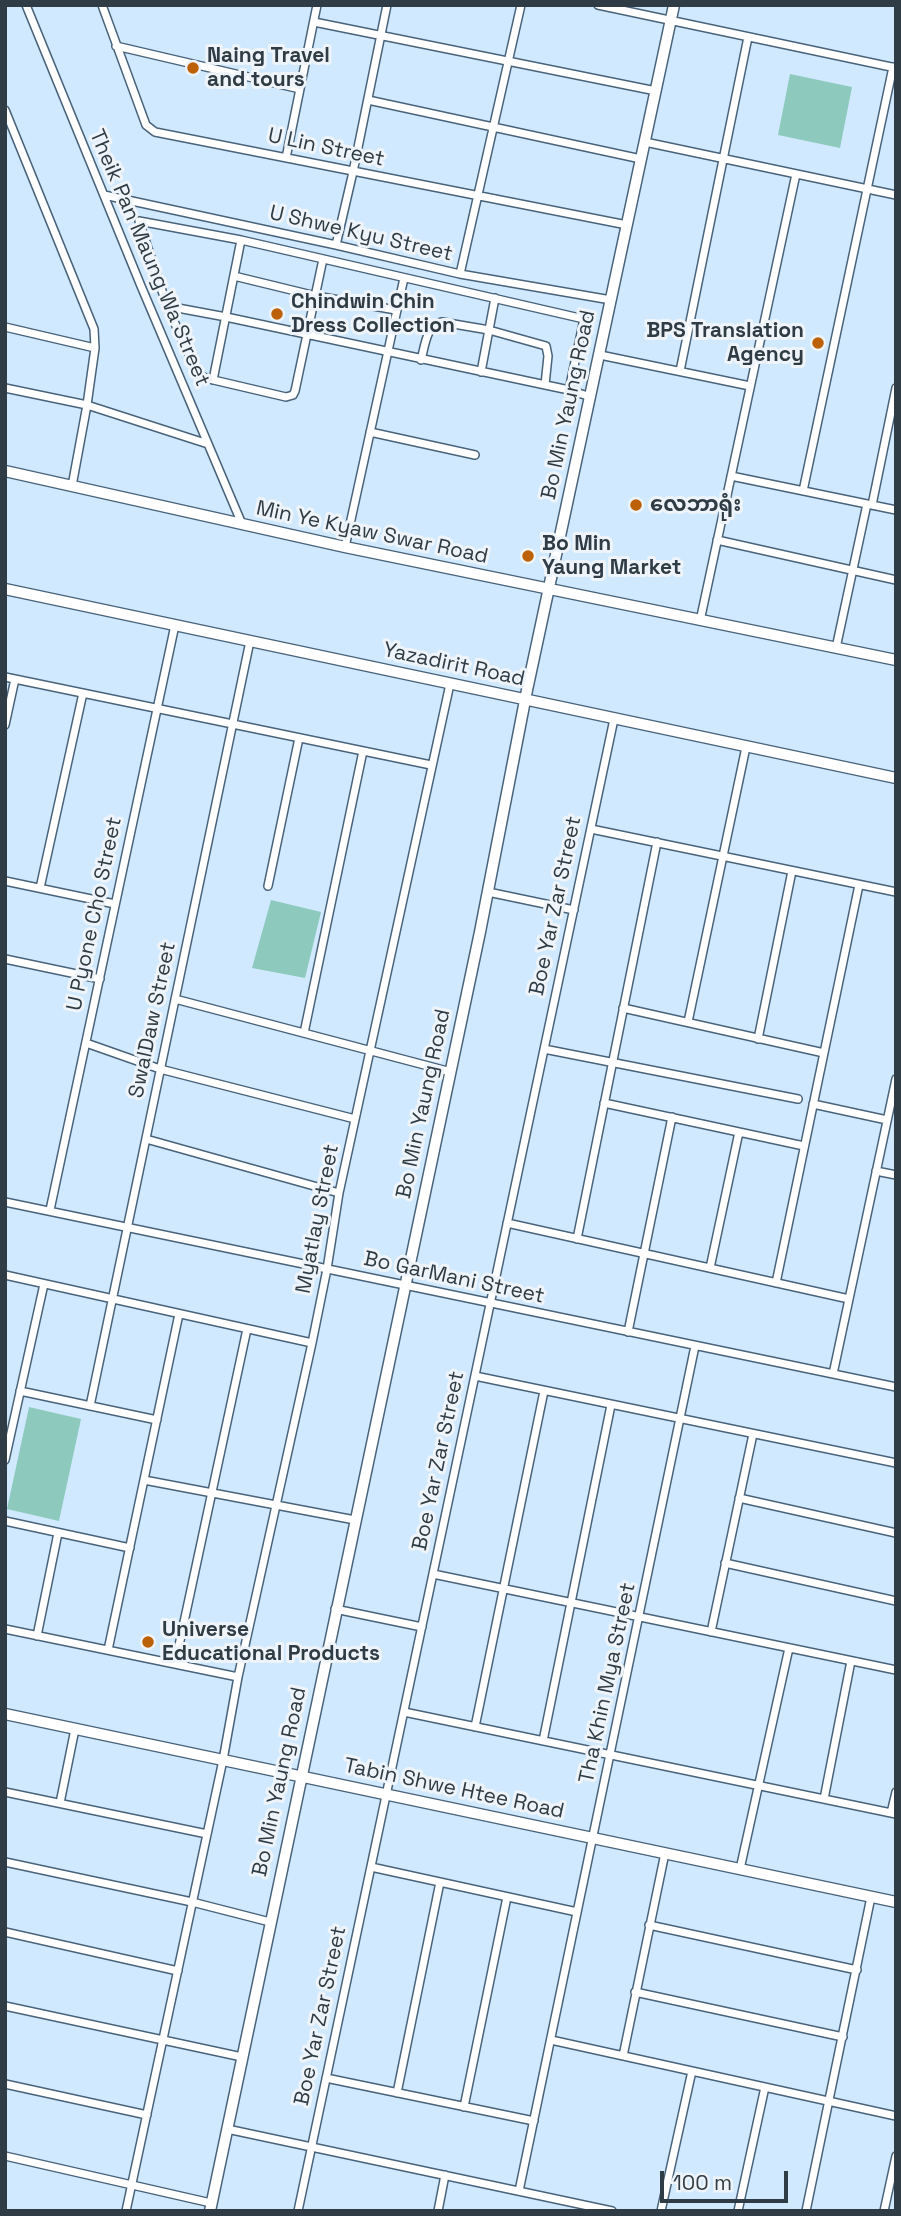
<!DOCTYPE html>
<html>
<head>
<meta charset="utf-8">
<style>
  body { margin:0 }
  #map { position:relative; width:901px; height:2216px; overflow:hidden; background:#d1e9ff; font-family:"Space Grotesk",sans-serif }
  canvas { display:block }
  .frame { position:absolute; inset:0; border:7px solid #2f3b45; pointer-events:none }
  .scale { position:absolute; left:660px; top:2171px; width:128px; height:32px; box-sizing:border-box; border:4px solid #2f3b45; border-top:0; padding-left:9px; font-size:21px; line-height:24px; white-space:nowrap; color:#2f3b45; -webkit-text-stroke:5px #eef4f9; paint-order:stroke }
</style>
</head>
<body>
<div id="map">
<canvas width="901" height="2216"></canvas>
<div class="frame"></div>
<div class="scale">100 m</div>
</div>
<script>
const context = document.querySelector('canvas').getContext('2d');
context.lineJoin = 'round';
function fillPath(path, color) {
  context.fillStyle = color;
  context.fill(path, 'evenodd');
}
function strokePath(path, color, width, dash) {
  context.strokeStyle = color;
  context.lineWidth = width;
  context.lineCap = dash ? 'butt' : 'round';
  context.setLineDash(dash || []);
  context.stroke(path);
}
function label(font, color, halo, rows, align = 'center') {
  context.font = font + ' "Space Grotesk","Noto Sans Myanmar",sans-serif';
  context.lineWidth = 6;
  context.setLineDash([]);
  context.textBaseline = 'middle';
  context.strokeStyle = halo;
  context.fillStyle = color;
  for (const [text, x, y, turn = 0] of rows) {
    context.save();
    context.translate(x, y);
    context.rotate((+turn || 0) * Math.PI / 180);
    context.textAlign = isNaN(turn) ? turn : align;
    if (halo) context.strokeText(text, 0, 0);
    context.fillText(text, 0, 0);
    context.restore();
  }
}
fillPath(new Path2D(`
  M790,74l62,13 -12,61 -62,-13z
  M271,900l50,12 -16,66 -53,-10z
  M29,1407l52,12 -22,102 -52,-12z`), '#8dcabd');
const street = new Path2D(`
  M26,5l115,281 101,238
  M102,5l44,120 9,7 472,93
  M598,5l298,63
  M314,22l342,69
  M116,46l184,43
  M368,100l273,59
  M5,110l89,219 1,19 -8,57 -15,81
  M645,142l251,53
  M286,158l31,-153
  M104,195l232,50 124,29 151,26
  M336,245l17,-73 34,-167
  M323,259l-28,132 -2,4 -7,2 -81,-19 -8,-6 -30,-66 -28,-85 102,19 343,79 -15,71
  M460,274l61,-269
  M234,276l82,20 80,14
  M167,306l59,11 343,73 22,7
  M5,327l90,21
  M600,355l150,31
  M421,360c4,-14 5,-35 21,-38l47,8 57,16 2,10 -3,29
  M680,371l68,-334
  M481,372l14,-74
  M213,380l28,-140
  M5,388l82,17 121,39
  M370,432l105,23
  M731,476l165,34
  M803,491l90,-424
  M872,505l24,-117
  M717,540l179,40
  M345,547l59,-269
  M700,621l96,-447
  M836,648l31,-144
  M5,677l426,88
  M5,725l10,-46
  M591,829l305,63
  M5,881l110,23
  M268,886l31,-148
  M40,888l43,-195
  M488,892l86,18
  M5,959l95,20
  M175,999l276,73
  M623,1008l201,45
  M688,1022l58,-275
  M304,1033l59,-282
  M758,1039l34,-168
  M86,1043l74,26 195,50
  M544,1049l254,50
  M604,1103l200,43
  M813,1104l74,16
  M146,1139l193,54
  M876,1171l20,4
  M5,1202l891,185
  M50,1210l125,-585
  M507,1223l342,76
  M577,1239l80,-397
  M710,1268l29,-136
  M5,1275l307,68
  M776,1283l83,-398
  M628,1332l44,-215
  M833,1374l63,-295
  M475,1376l421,87
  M20,1391l137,29
  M90,1406l160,-765
  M5,1460l39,-176
  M144,1480l211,40
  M739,1498l157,35
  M5,1521l125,27
  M725,1563l171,38
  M433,1574l463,96
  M335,1609l87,18
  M5,1629l233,48
  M711,1632l42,-198
  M37,1636l21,-103
  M108,1650l71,-336
  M175,1664l72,-335
  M404,1712l492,102
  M475,1727l69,-336
  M543,1741l68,-336
  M5,1792l202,42
  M824,1799l27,-138
  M60,1803l15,-74
  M891,1813l5,-21
  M5,1862l187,40 78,20
  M371,1867l206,45
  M740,1869l49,-221
  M649,1925l208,45
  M5,1932l173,39
  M635,1992l208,45
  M5,2006l237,51
  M551,2040l345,76
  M623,2056l42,-203
  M326,2078l208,43
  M5,2084l142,31
  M397,2093l43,-211
  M464,2107l43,-210
  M227,2129l385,82
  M5,2156l206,47
  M519,2191l176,-845
  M126,2211l97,-451 15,-83 74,-334 15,-74 12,-76 111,-509
  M298,2211l316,-1492
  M438,2211l7,-36
  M661,2211l31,-140
  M738,2211l27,-124
  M806,2211l65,-314
  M884,2211l12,-55`);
const secondary = new Path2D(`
  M5,471l340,76 551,113
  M5,589l891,189
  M5,1714l891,188
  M210,2211l270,-1279 47,-242 147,-685`);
strokePath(street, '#49637b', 10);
strokePath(secondary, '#49637b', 13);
strokePath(street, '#fff', 7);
strokePath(secondary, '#fff', 10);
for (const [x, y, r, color] of [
  [193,68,7,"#bc6108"],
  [277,314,7,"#bc6108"],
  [818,343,7,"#bc6108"],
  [636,505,7,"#bc6108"],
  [528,556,7,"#bc6108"],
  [148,1642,7,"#bc6108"]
]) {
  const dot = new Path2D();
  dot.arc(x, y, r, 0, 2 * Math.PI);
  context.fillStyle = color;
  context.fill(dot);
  strokePath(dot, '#eef4f9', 2.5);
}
label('bold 21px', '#2f3b45', '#eef4f9', [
  ["Naing Travel",207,56],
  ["and tours",207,80],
  ["Chindwin Chin",291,302],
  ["Dress Collection",291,326],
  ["BPS Translation",804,331,"right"],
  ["Agency",804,355,"right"],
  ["လေဘာရုံး",650,505],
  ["Bo Min",542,544],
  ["Yaung Market",542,568],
  ["Universe",162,1630],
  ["Educational Products",162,1654]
], 'left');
label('21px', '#2f3b45', '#eef4f9', [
  ["U Lin Street",326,148,12],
  ["U Shwe Kyu Street",361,234,13],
  ["Theik Pan Maung Wa Street",149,258,67],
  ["Bo Min Yaung Road",569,405,-78],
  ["Min Ye Kyaw Swar Road",372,533,12],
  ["Yazadirit Road",454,665,12],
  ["Boe Yar Zar Street",556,906,-78],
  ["U Pyone Cho Street",95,914,-78],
  ["SwalDaw Street",153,1020,-78],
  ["Bo Min Yaung Road",424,1104,-78],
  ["Myatlay Street",318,1219,-79],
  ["Bo GarMani Street",454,1278,12],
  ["Boe Yar Zar Street",439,1461,-78],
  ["Tha Khin Mya Street",608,1683,-78],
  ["Bo Min Yaung Road",280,1782,-78],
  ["Tabin Shwe Htee Road",454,1789,12],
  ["Boe Yar Zar Street",321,2016,-78]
]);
</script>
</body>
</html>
